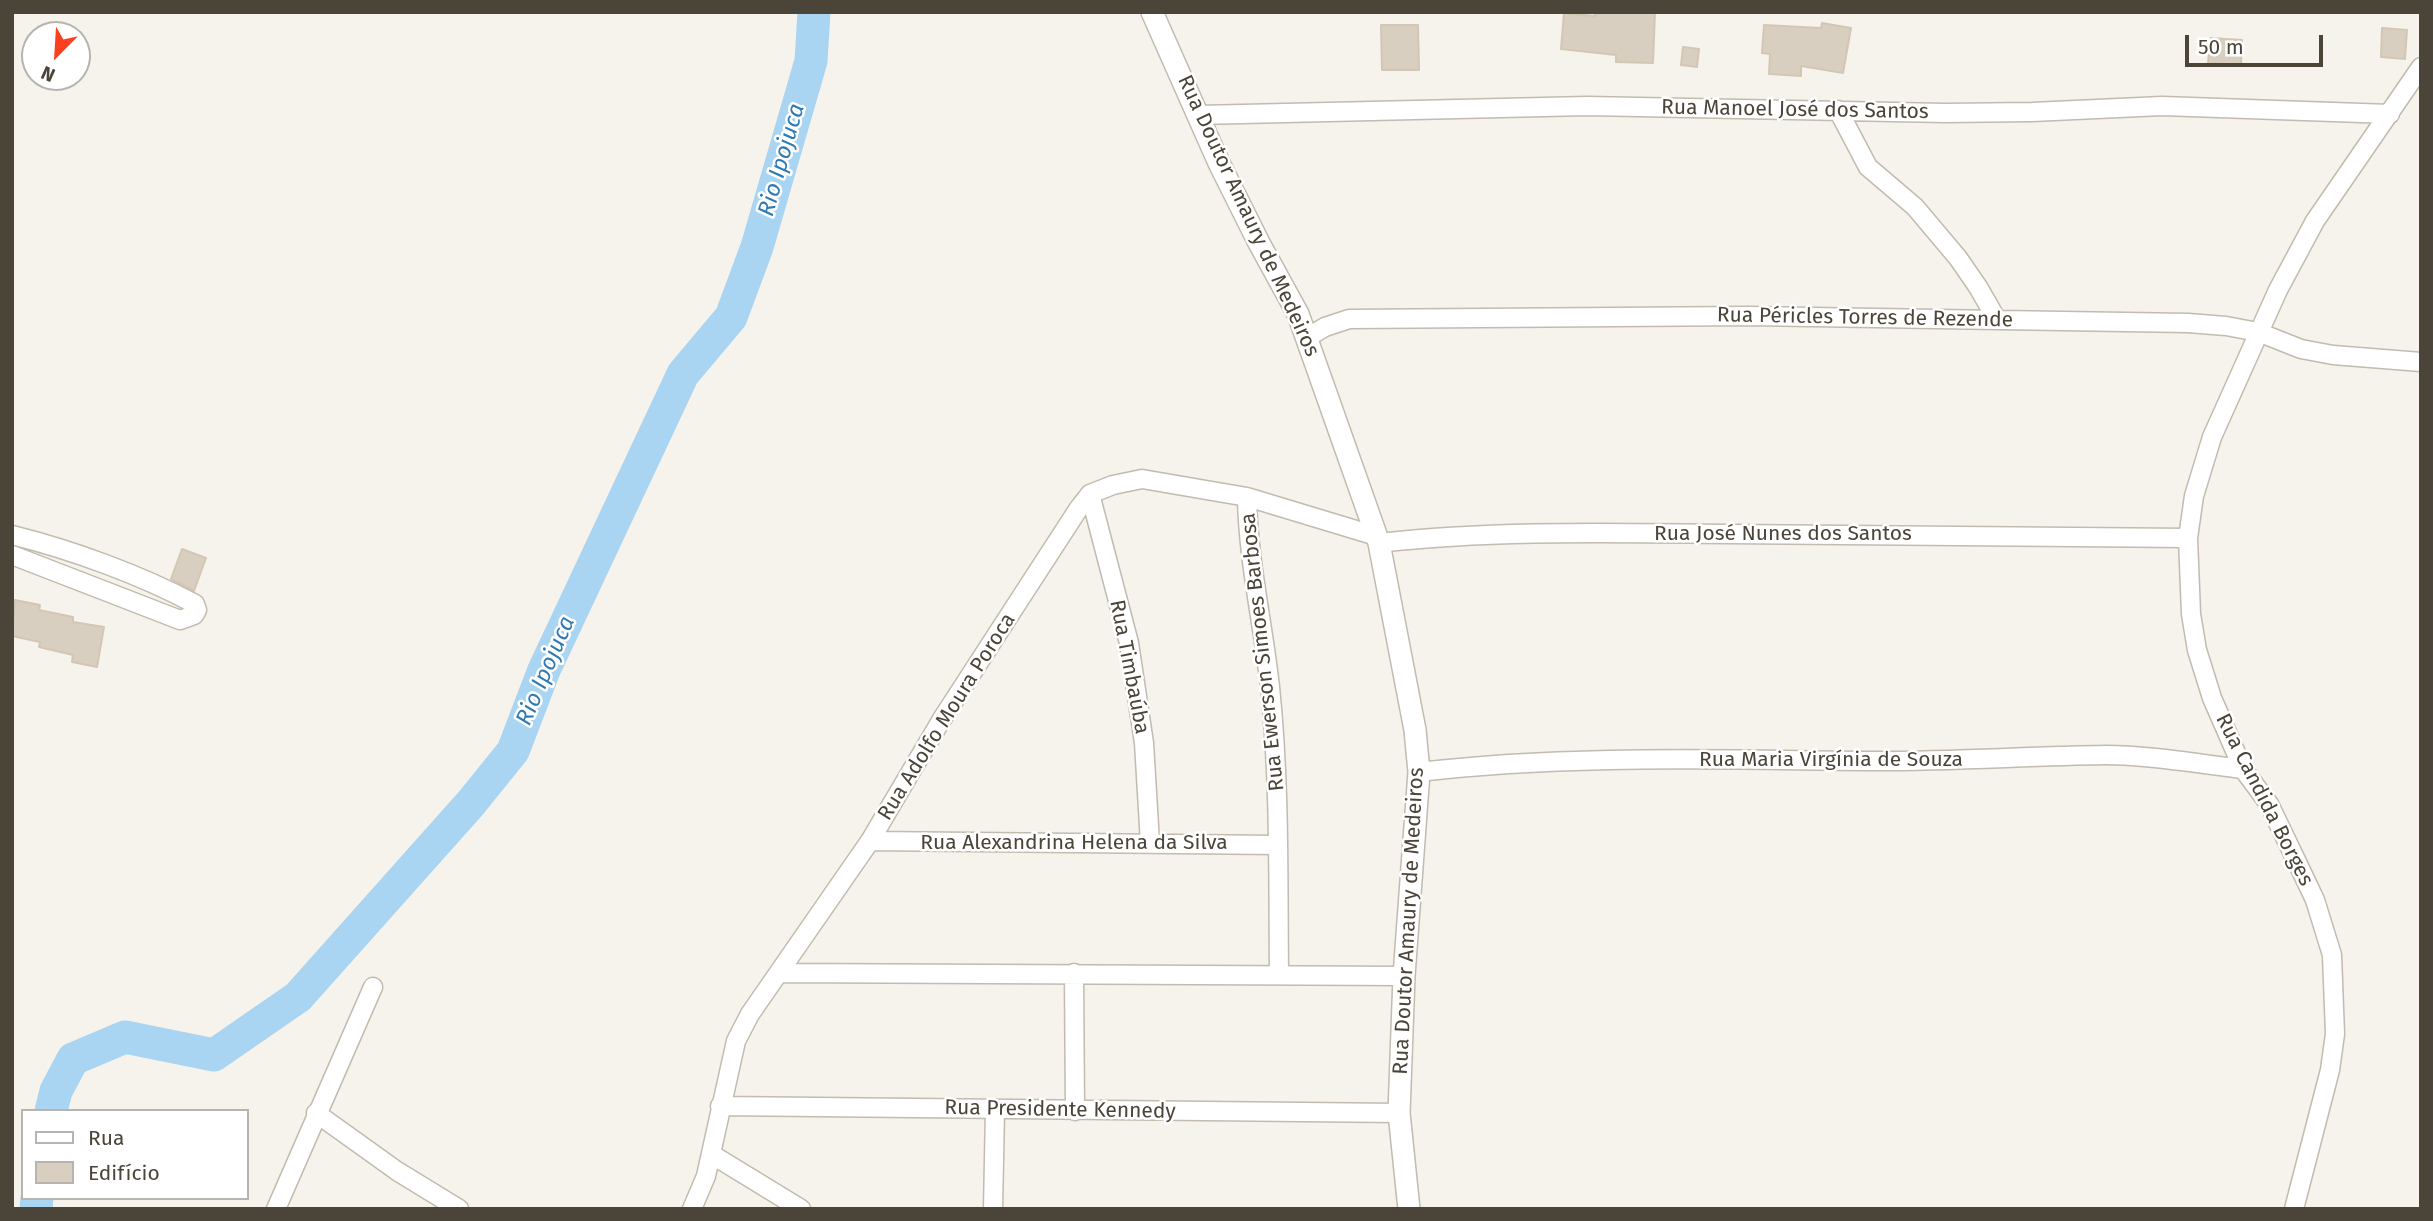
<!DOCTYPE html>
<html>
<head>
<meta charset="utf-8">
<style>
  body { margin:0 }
  #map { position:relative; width:2433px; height:1221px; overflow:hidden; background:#f6f3ec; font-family:"Fira Sans",sans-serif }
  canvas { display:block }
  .frame { position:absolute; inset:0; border:14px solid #4b4439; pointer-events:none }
  .legend { position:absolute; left:21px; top:1109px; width:228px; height:91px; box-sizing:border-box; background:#fff; border:2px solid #b7b4b0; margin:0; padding:9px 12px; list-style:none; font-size:21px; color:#4b4439 }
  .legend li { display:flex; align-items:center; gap:14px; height:35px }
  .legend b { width:35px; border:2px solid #b7b4b0 }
  .north { position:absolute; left:21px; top:21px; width:70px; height:70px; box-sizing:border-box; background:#fff; border:2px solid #b7b4b0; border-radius:50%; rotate:204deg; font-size:19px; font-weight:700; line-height:28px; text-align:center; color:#4b4439 }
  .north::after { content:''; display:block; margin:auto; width:24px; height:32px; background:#fc3f1d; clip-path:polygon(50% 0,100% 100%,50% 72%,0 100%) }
  .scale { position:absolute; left:2185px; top:35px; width:138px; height:32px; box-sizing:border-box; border:4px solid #4b4439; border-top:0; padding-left:9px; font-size:21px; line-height:24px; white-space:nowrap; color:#4b4439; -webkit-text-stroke:5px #fff; paint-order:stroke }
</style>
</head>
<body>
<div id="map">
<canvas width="2433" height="1221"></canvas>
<div class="frame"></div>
<ul class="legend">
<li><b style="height:9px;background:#fff"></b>Rua</li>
<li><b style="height:19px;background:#d8cfc1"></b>Edifício</li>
</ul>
<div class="north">N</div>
<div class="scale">50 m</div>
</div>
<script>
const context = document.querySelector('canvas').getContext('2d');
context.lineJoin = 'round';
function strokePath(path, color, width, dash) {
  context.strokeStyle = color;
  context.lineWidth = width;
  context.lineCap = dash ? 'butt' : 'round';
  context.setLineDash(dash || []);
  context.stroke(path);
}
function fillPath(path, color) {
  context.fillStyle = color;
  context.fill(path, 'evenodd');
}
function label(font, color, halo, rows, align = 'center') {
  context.font = font + ' "Fira Sans",sans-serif';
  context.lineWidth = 5;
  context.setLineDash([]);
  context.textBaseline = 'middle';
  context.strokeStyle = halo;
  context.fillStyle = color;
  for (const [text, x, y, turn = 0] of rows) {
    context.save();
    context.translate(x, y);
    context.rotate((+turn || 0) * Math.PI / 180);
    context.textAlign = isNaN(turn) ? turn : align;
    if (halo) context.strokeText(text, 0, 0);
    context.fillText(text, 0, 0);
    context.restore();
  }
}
strokePath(new Path2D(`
  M51,1111l5,-20 17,-32 52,-22 89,18 84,-58 173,-194 42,-52 31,-81 139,-296 48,-57 26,-70 54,-186 3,-49
  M36,1209l1,-11`), '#a9d4f2', 33);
const building = new Path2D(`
  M1595,12h60l-2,51 -37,-1v-7l-55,-6 3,-36 31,3z
  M1822,23l29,5 -8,45 -42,-7v10l-32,-2 1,-20 -8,-1 2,-28 57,3z
  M1381,25h37l1,45h-37z
  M2382,28l25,2 -2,29 -24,-2z
  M2210,38l32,2 -1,25 -33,-2z
  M1683,47l16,2 -2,18 -16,-2z
  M182,549l24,9 -12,33 -23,-12z
  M15,600l25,5 -1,5 34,7v5l31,5 -7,40 -25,-5 1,-7 -34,-8 1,-5 -28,-6z`);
fillPath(building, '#d8cfc1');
strokePath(building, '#d3c7b4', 2);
const minor = new Path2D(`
  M1838,110l30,57 47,40 43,51 20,29 19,33
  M1199,115l388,-9 358,7 87,-1 130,-6 228,8
  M1308,337l17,-10 24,-8 400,-3 439,7 38,3 32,6 43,17 32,6 88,7
  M1090,494l39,149 15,100 6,100
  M1247,497c1,64 16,126 23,190 10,96 8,192 9,288
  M12,535c60,15 129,40 183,69l2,6 -3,5 -14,5 -168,-65
  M1379,543c116,-13 232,-10 349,-9 153,0 306,2 460,4
  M1419,772c153,-18 307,-12 460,-11 76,0 152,-5 227,-6 43,0 94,9 137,14
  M870,841l408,4
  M781,973l623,3
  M1074,973l1,138
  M720,1106l679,7
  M316,1113l81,58 62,38
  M711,1154l90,55
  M276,1209l97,-222
  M692,1209l14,-33 30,-135 14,-27 120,-173 72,-122 137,-211 11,-14 23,-9 29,-6 105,18 129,39
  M993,1209l2,-99
  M2294,1209l36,-139 5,-36 -3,-79 -17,-55 -19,-40 -27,-56 -26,-35 -31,-71 -15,-48 -6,-36 -3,-76 6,-42 18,-59 66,-147 37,-69 106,-154`);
const tertiary = new Path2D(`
  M1152,12l67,151 40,80 39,71 81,229 36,187 4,42 -15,204 -5,137 10,96`);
strokePath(minor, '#c2bbae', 21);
strokePath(tertiary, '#c2bbae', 24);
strokePath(minor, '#fff', 18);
strokePath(tertiary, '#fff', 21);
label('21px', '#4b4439', '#fff', [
  ["Rua Manoel José dos Santos",1795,110,1],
  ["Rua Doutor Amaury de Medeiros",1248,216,65],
  ["Rua Péricles Torres de Rezende",1865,318,1],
  ["Rua José Nunes dos Santos",1783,534],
  ["Rua Ewerson Simoes Barbosa",1263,652,-96],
  ["Rua Timbaúba",1129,667,79],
  ["Rua Adolfo Moura Poroca",947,717,-58],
  ["Rua Maria Virgínia de Souza",1831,760],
  ["Rua Candida Borges",2264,800,63],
  ["Rua Alexandrina Helena da Silva",1074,843],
  ["Rua Doutor Amaury de Medeiros",1409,921,-87],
  ["Rua Presidente Kennedy",1060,1110,1]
]);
label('italic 23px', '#2e7ab2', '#fff', [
  ["Rio Ipojuca",782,160,-74],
  ["Rio Ipojuca",546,671,-67]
]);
</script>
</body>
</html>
